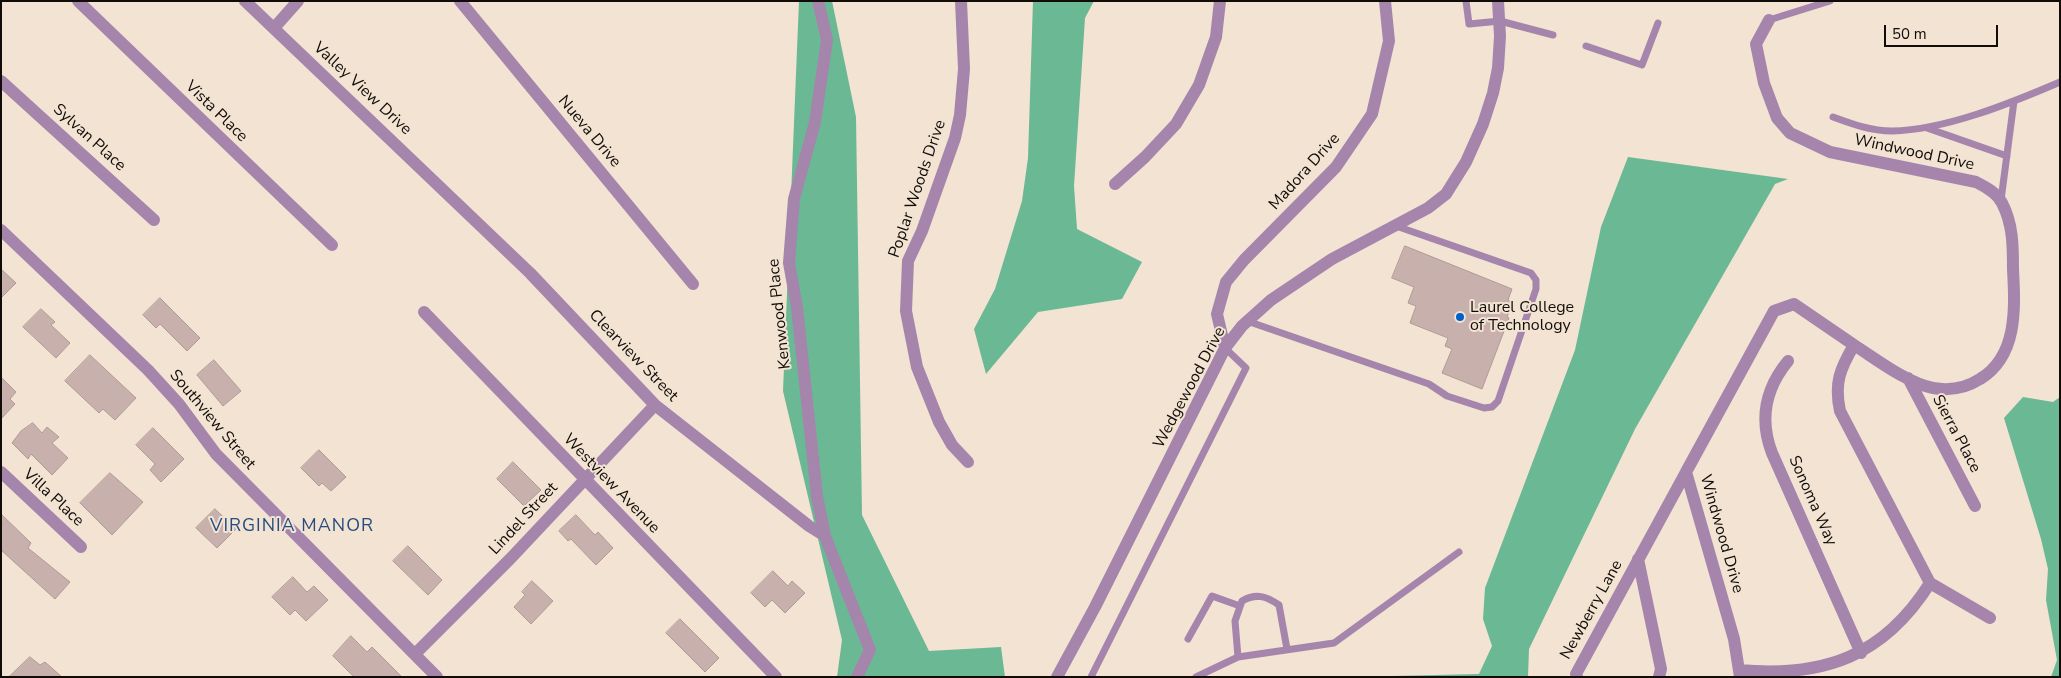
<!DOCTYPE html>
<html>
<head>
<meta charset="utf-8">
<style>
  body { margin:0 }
  #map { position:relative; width:2061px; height:678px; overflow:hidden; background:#f2e3d2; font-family:"Nunito Sans",sans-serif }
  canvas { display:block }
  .frame { position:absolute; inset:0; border:2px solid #110c07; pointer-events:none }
  .scale { position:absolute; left:1884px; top:25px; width:114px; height:22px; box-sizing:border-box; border:2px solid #110c07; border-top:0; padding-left:6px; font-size:15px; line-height:18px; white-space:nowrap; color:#110c07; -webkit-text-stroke:4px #f2e3d2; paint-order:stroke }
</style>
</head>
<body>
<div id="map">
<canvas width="2061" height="678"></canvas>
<div class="frame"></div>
<div class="scale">50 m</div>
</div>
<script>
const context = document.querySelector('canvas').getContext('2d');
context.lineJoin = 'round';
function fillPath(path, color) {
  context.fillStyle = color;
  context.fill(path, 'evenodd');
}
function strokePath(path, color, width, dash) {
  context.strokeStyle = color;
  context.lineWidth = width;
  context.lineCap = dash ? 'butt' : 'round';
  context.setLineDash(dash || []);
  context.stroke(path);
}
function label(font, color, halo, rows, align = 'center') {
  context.font = font + ' "Nunito Sans",sans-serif';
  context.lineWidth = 4;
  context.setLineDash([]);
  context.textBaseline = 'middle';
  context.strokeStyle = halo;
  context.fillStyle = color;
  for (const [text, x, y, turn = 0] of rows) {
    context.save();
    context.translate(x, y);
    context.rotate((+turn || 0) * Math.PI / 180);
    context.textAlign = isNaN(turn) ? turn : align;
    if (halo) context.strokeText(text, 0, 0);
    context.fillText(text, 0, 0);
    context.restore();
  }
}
fillPath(new Path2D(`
  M799,1h33l24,116 6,398 67,136 72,-4 4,30h-168l5,-37 -59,-249z
  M1033,1h61l-9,17 -11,168 3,43 65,33 -20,37 -84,13 -52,62 -12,-45 21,-40 27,-88 6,-43z
  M1628,157l160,22 -13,5 -140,245 -106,220 -1,28h-180l131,-3 13,-28 -9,-27 2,-31 90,-238 26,-123z
  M2023,397l30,5 7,-5v280h-9l6,-17 -11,-60 2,-31 -7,-30 -37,-121z`), '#6ab894');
const building = new Path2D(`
  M1405,246l107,43 -4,11 5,2 -6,15 2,1 -27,71 -40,-16 10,-24 -7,-3 3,-8 -38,-15 6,-17 -8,-3 6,-16 -22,-9z
  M1,269l15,14 -15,15z
  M160,298l40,40 -13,13 -27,-27 -4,4 -13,-13z
  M41,309l14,13 -4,3 19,18 -14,15 -33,-31z
  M90,355l46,43 -21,22 -12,-11 -4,4 -34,-32z
  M214,360l27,31 -18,15 -26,-31z
  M1,377l15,15 -6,7 5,5 -14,15z
  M33,423l9,10 5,-6 12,10 -7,6 16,15 -16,17 -21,-21 -3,5 -16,-16 9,-12z
  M153,428l31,31 -23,23 -11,-12 5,-6 -19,-19z
  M319,450l27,27 -15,14 -9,-8 -3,3 -18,-18z
  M513,462l28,28 -17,16 -27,-27z
  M110,473l33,29 -31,33 -32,-32z
  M215,509l21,20 -19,19 -21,-20z
  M1,514l30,29 -3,5 42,34 -15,17 -54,-49z
  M576,515l19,20 3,-3 15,16 -17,17 -25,-26 -3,2 -9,-10z
  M408,546l34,34 -14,15 -35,-34z
  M773,571l15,15 4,-5 13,12 -20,20 -13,-13 -7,7 -14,-14z
  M293,577l14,15 7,-6 14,14 -22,21 -11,-11 -5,5 -18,-18z
  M532,581l21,20 -22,23 -17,-17 11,-12 -3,-3z
  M680,619l39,39 -14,14 -39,-39z
  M351,636l16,16 5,-5 30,30h-48l-21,-21z
  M30,657l10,8 5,-3 17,15h-53z`);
fillPath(building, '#c8b0ac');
strokePath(building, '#b19a96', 1);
strokePath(new Path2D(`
  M1466,1l3,23 31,-3 53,14
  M1769,20l61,-19
  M1586,46l56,19 16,-42
  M1833,117c19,7 38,14 59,14 53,-1 119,-28 168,-49
  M1927,128l80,28
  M2001,200l13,-99
  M1247,321l182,63 18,12 37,12 8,-1 6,-6 38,-112v-9l-5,-7 -135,-47
  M1188,639l24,-43 28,10
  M1238,657l-3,-36 7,-20c14,-8 24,-5 37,4l8,44
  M1091,677l155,-309 -21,-20
  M1196,677l42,-20 96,-14 125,-91`), '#a685ad', 7);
strokePath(new Path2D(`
  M78,1l254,244
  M245,1l285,272 125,132 154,121 16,10
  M460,1l233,283
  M818,1l9,39 -12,82 -21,77 -5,64 8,44 20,189 8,40 45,114 -13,27
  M961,1l3,68 -4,46 -5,23 -33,93 -14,30 -2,50 11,56 22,55 13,23 16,17
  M1769,20l-13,24 8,39 13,35 13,15 40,19 146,30c10,5 21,11 26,21 11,21 11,43 11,66 2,39 5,87 -33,110 -14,9 -30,12 -47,9 -26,-5 -57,-29 -79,-43
  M274,28l24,-27
  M1,81l153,139
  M1115,184l30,-27 31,-33 23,-39 17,-48 4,-36
  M1,230l147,140 31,34 37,50 221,223
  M424,312l352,365
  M1225,348l-8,-34 9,-32 18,-22 92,-93 36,-53 17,-73 -4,-40
  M1788,361c-23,28 -29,58 -16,92l89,200
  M1908,378l67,128
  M1,472l80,75
  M1638,559l23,110 -2,8
  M1930,583l60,35
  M415,654l96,-96 144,-153
  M1739,670c85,8 145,-14 191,-87l-90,-172c-6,-28 0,-42 14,-66l-60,-41 -20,7 -88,161 48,167 6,38
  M1057,677l38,-70 130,-259 17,-22 29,-26 61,-41 96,-51 18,-14 20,-32 17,-38 10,-31 5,-25 2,-32 -2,-35
  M1577,677l-1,-3 110,-202`), '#a685ad', 12);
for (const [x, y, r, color] of [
  [1460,317,5,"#0261c9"]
]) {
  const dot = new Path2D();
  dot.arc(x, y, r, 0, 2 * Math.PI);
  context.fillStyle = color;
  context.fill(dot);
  strokePath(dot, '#f2e3d2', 2);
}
label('16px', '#110c07', '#f2e3d2', [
  ["Valley View Drive",362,89,43],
  ["Vista Place",216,112,44],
  ["Nueva Drive",589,132,50],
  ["Sylvan Place",89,138,42],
  ["Windwood Drive",1914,153,12],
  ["Madora Drive",1305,172,-48],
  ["Poplar Woods Drive",918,189,-71],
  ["Kenwood Place",780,314,-96],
  ["Clearview Street",633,356,46],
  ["Wedgewood Drive",1190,388,-62],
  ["Southview Street",212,420,50],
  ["Sierra Place",1956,434,62],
  ["Westview Avenue",611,484,46],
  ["Villa Place",53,498,43],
  ["Sonoma Way",1812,501,66],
  ["Lindel Street",524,519,-47],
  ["Windwood Drive",1721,534,74],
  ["Newberry Lane",1592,610,-61]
]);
label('16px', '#110c07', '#f2e3d2', [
  ["Laurel College",1470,308],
  ["of Technology",1470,326]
], 'left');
context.letterSpacing = '1px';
label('18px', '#254b81', '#f2e3d2', [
  ["VIRGINIA MANOR",292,527]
]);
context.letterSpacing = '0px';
</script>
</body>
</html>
